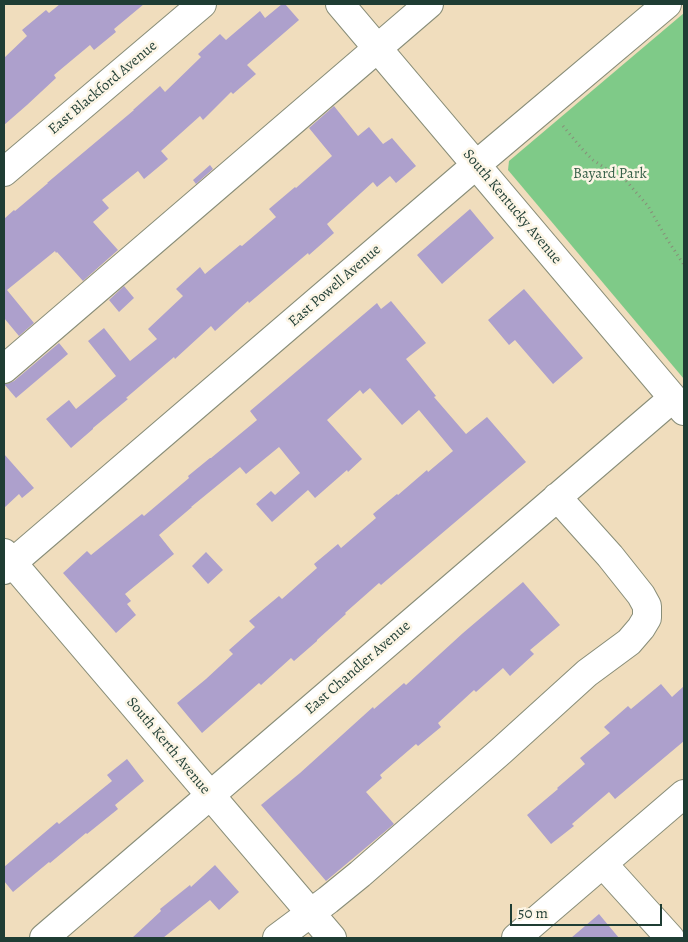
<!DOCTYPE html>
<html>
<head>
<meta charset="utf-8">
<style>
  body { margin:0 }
  #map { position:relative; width:688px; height:942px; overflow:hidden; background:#f0ddbd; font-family:Alegreya,serif }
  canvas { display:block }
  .frame { position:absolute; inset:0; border:5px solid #1f3d34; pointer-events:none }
  .scale { position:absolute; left:510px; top:904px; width:152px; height:22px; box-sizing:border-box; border:2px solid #1f3d34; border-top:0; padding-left:6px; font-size:15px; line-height:18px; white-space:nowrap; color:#1f3d34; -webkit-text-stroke:4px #fcf5e5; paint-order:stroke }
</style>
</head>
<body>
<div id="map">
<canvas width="688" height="942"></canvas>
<div class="frame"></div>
<div class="scale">50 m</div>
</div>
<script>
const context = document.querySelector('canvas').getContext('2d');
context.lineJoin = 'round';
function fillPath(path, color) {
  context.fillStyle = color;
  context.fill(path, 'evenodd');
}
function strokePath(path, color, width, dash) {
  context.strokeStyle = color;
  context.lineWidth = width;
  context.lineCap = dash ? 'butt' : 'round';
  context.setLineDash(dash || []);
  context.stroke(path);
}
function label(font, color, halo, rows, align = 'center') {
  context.font = font + ' Alegreya,serif';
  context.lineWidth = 5;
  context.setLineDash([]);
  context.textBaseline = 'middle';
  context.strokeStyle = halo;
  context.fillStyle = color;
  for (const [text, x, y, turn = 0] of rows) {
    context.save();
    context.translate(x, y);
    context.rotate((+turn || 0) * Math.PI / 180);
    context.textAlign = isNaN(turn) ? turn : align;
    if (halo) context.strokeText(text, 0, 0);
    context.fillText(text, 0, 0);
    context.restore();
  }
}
fillPath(new Path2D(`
  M684,13v366l-176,-209 1,-9z`), '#7fca88');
fillPath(new Path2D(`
  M60,4h84l-30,25 2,3 -22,18 -4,-5 -36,30 2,3 -29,27 -23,20v-67l23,-22 -5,-6 24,-20 3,3z
  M282,4h3l14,16 -52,45 9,9 -23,20 -2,-2 -28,28 -3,-4 -39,35 7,8 -24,20 -6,-8 -36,29 7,8 -16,14 25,28 -35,31 -26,-29 -1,1 -1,-2 -48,39 27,33 -15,13 -15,-18v-99l10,-9 1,1 33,-28h-1l87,-73h-1l27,-24 5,6 36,-35 -3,-3 22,-20 6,6 34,-29 5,7z
  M334,106l24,30 11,-9 14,17 9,-6 24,28 -20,17 -6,-7 -13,11 -4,-5 -46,42 7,9 -25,22 -1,-2 -59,50 -1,-2 -33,30 -4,-5 -36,33 -1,-2 -48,41 2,1 -35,29v1l-22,19 -25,-29 23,-19 7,9 40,-33 -28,-35 16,-13 26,33 27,-22 -9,-10 35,-33 -7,-7 24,-22 5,7 35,-29 2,1 34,-29 -7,-8 26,-22 1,1 36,-32 -23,-28z
  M210,165l3,4 -17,15 -3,-4z
  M470,209l24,29 -52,46 -25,-29z
  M124,286l10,12 -15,14 -10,-12z
  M524,289l59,69 -30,26 -38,-44 -6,5 -21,-25z
  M391,301l35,42 -20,16 30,37 -2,1 32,37 21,-17 39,45 -145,123 -2,-2 -34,30 1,1 -29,26v1l-23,20 -3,-3 -30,27 -2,-2 -57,50 -25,-30 29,-24 27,-25 -4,-4 26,-23 -6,-6 30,-25 3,3 35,-31 -3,-4 24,-20 3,4 35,-30 -3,-4 24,-20 1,1 29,-25 1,2 25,-21 -34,-41 -17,15 -32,-37 -7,6 -3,-4 -33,30 35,39 -14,13 -1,-2 -32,28 -7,-8 -36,32 -16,-18 15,-13 4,4 25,-22 -21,-26 -33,27 -6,-7 -49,40h1l-33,28 15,19 -49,40 6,7 -4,3 9,11 -20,18 -53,-60 24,-22 4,4 51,-41 2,2 45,-38 -1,-2 22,-18h1l46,-38 -7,-9 127,-108 4,6z
  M59,343l9,11 -52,44 -12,-14h3l7,-3z
  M4,454l30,34 -12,10 -3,-4 -15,14z
  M206,552l17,18 -15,14 -16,-18z
  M523,582l37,43 -30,25 4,4 -24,22 -7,-8 -27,24 -2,-2 -36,33 3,4 -23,19 -2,-2 -36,31 2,3 -16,14 28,32 -68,57 -65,-76 39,-32 73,-66 1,2 30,-26 2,2 57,-52z
  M661,684l11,13 12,-11v55l-69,58 -6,-7 -37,32 2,2 -23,18 -24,-29 31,-26 -1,-1 28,-24 -5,-6 30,-25 -6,-6 24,-21 3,3z
  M127,759l17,22 -29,24 3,4 -31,25 -1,-1 -36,30 -1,-1 -36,30 -9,-11v-14l53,-45 2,2 53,-43 -5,-6z
  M215,865l24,27 -20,18 -9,-10 -47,38h-31l29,-27 -1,-2 30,-24 1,2z
  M599,914l20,24h-48z`), '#ada0cc');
const minor = new Path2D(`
  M340,4l344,407
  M4,172l198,-168
  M4,369l425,-365
  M4,553l328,385
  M4,570l472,-405 191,-161
  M603,864l67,74
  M44,938l629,-540
  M277,938l51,-38 32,-26 141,-123 86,-78 42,-31 12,-14 6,-10v-12l-6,-11 -31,-39 -53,-59
  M516,938l168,-144`);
strokePath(minor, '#888d78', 30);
strokePath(new Path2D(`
  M563,126l20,24 10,10 12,8 17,8 26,30 19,33 17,26`), '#888d78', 3, [1, 4]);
strokePath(minor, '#fff', 28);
label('15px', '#1f3d34', '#fcf5e5', [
  ["East Blackford Avenue",103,88,-40],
  ["South Kentucky Avenue",512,207,50],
  ["East Powell Avenue",335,286,-41],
  ["East Chandler Avenue",358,668,-41],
  ["South Kerth Avenue",168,746,50]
]);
label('15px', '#376049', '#fcf5e5', [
  ["Bayard Park",610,174]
]);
</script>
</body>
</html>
